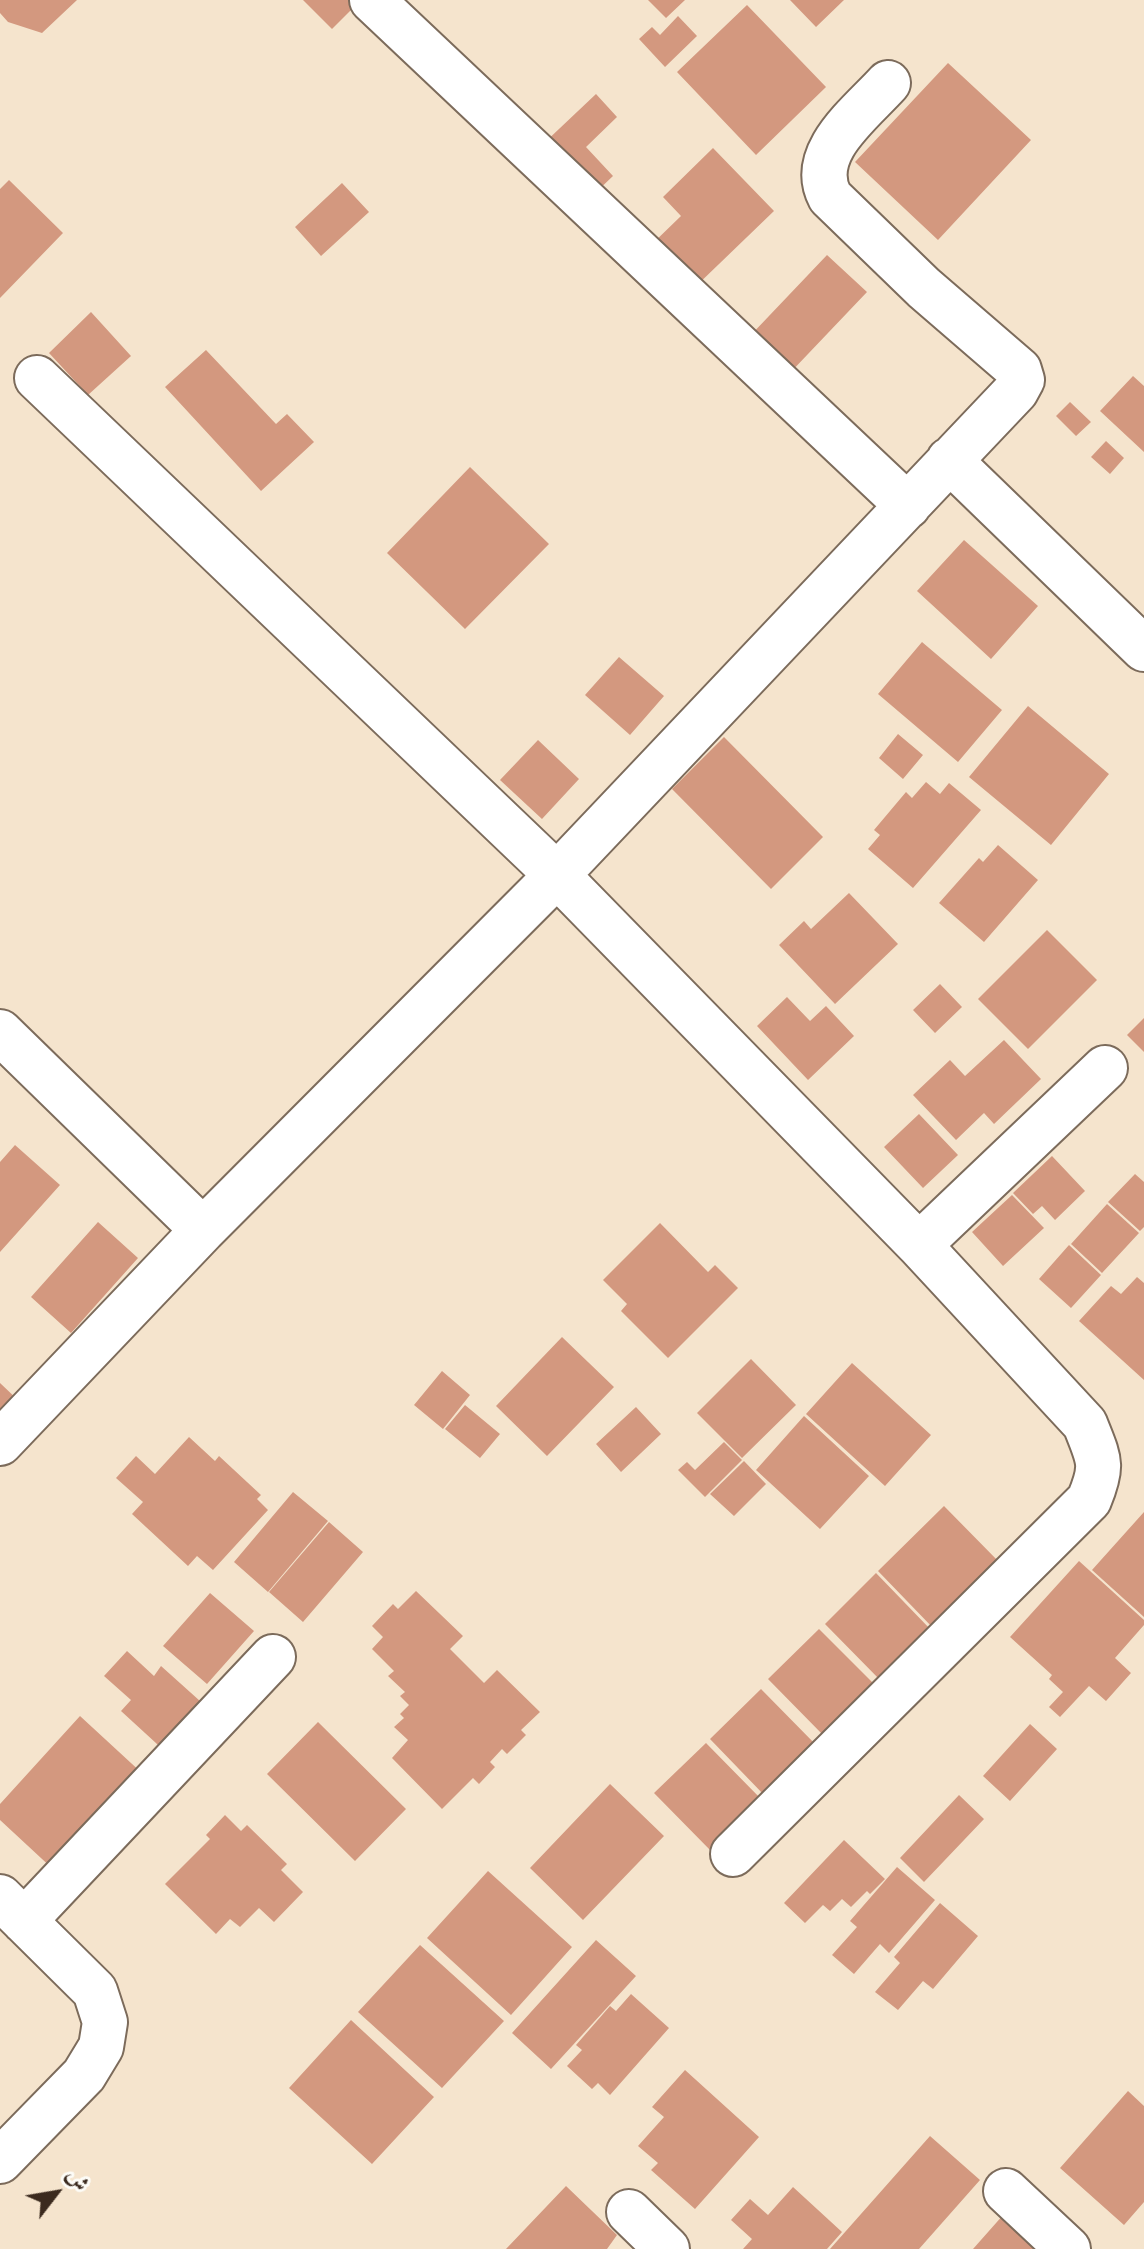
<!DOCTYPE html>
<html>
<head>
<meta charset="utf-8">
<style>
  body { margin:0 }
  #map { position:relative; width:1144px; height:2249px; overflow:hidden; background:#f5e4cd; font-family:"Libre Bodoni",Amiri,serif }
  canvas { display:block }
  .north { position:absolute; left:16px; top:2153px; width:80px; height:80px; -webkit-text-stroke:6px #fdfcf7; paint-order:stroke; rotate:59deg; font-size:22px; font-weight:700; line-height:32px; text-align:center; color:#3b2a1e }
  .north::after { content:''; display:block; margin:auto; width:28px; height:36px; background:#3b2a1e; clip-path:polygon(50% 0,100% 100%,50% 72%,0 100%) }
</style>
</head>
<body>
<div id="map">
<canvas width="1144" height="2249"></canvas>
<div class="north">ش</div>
</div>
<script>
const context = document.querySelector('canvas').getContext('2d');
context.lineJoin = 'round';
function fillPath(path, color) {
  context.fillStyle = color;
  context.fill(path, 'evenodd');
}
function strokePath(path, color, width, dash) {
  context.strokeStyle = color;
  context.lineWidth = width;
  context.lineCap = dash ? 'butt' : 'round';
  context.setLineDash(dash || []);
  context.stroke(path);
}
fillPath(new Path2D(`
  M0,0h77l-35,33 -34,-11 -8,-9z
  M303,0h52l3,3 -26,26z
  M648,0h37l-19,18z
  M790,0h54l-28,27z
  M747,5l79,82 -70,68 -79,-83z
  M678,16l19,20 -32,31 -26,-28 13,-12 8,8z
  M948,63l83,77 -93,100 -83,-78z
  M596,94l21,23 -31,30 27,29 -22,21 -50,-51z
  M713,148l61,63 -83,80 -42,-44 32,-31 -18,-19z
  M9,180l54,53 -63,65v-109z
  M342,183l27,29 -48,44 -26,-29z
  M827,255l40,37 -79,83 -39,-38z
  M91,312l40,44 -43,39 -39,-42z
  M206,350l70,74 11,-10 27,28 -53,49 -96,-104z
  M1133,376l11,10v66l-44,-41z
  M1070,402l21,20 -15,14 -20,-20z
  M1106,441l18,17 -14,16 -19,-17z
  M470,467l79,77 -84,85 -78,-76z
  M964,540l74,66 -47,53 -74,-68z
  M922,642l80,68 -44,52 -80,-68z
  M619,657l45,39 -34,39 -45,-40z
  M1028,706l81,68 -58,71 -82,-68z
  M898,734l25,21 -20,24 -24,-21z
  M724,737l99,100 -52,52 -99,-100z
  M538,740l41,39 -37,40 -42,-39z
  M926,782l14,12 9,-11 32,27 -68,78 -45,-39 12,-14 -6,-5 32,-38 6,6z
  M998,845l40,35 -54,62 -45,-39 40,-45 4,4z
  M849,893l49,51 -63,60 -56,-59 25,-24 7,8z
  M1047,930l50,50 -69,69 -50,-50z
  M940,984l22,23 -27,26 -22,-23z
  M787,997l23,24 16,-15 28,30 -46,44 -51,-54z
  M1144,1018v34l-17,-17z
  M1004,1040l37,39 -47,45 -10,-11 -28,27 -43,-45 37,-35 15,16z
  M919,1114l39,41 -35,33 -39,-41z
  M15,1145l45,40 -60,67v-90z
  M1052,1156l33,35 -30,29 -13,-14 -9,8 -20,-21z
  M1135,1174l9,8v45l-4,4 -32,-29z
  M1012,1195l32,33 -41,38 -31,-34z
  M1107,1204l32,29 -37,40 -31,-29z
  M98,1222l40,36 -67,75 -40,-36z
  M660,1223l48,49 7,-7 23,23 -70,70 -47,-47 6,-7 -24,-24z
  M1069,1245l32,30 -30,33 -32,-29z
  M1137,1277l7,6v97l-65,-59 32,-35 10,8z
  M562,1337l52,50 -67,69 -51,-50z
  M751,1359l45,46 -54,53 -45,-45z
  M852,1363l79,72 -46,51 -79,-72z
  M442,1371l28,24 -27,34 -29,-24z
  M0,1383l20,19 -20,22z
  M465,1405l35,29 -20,24 -35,-29z
  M636,1407l25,27 -40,38 -25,-28z
  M804,1416l65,60 -49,53 -64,-59z
  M189,1437l26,24 4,-5 42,39 -4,4 11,11 -55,60 -16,-14 -9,10 -56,-52 11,-12 -27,-24 20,-22 19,18z
  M724,1442l18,18 -37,37 -27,-27 9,-8 8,8z
  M744,1461l22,23 -32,32 -24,-22z
  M293,1492l35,29 -60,71 -34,-30z
  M944,1506l57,58 -67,65 -56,-58z
  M1144,1512v105l-52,-47z
  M329,1522l34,30 -60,70 -34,-30z
  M1079,1561l65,59v5l-29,33 16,15 -25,28 -17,-15 -29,31 -11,-10 14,-15 -14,-13 3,-4 -42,-38z
  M876,1573l56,58 -51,50 -56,-57z
  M416,1591l47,45 -13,13 34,34 13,-13 43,42 -19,18 5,5 -19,19 -5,-5 -12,13 5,5 -16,17 -6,-6 -31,31 -50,-51 16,-18 -14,-13 10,-9 -4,-4 9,-9 -9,-9 5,-4 -17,-16 6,-5 -22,-22 11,-12 -11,-11 21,-22 5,5z
  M210,1593l44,38 -47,53 -44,-38z
  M819,1629l57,57 -52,50 -56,-57z
  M127,1651l27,25 7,-10 49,44 -41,45 -48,-44 10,-11 -27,-24z
  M761,1689l57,58 -52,50 -56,-58z
  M80,1716l64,59 -89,96 -55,-51v-16z
  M318,1722l88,87 -51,52 -88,-87z
  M1030,1724l27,25 -47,52 -27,-25z
  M706,1743l56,57 -51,51 -57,-58z
  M610,1784l54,52 -81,84 -53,-52z
  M959,1795l25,24 -60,63 -24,-24z
  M225,1815l16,16 6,-6 40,39 -6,6 22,22 -29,30 -15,-14 -19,19 -10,-8 -14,15 -51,-50 45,-45 -4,-4z
  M844,1840l41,39 -15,15 -3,-3 -16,16 -9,-8 -12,12 -7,-6 -18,18 -21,-20z
  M897,1867l38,33 -46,53 -9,-9 -26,30 -22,-19 25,-28 -7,-6z
  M488,1871l84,76 -61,68 -84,-77z
  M940,1903l38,33 -45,53 -10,-8 -25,29 -23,-18 25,-29 -6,-6z
  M596,1940l40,36 -85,93 -39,-36z
  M420,1945l84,76 -62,67 -84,-76z
  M631,1994l38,34 -59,67 -12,-12 -6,6 -25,-23 15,-16 -6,-5 34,-39 6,5z
  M351,2020l83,77 -62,67 -83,-76z
  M685,2070l74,67 -64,72 -44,-39 7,-7 -20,-17 26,-29 -12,-10z
  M1128,2091l16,15v96l-20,23 -64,-57z
  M930,2136l50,44 -61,69h-89z
  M566,2186l51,49 -10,14h-101z
  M793,2187l49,45 -15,17h-84l9,-10 -21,-19 19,-21 18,16z
  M1004,2214l54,35h-85z`), '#d3987f');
const minor = new Path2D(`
  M372,0l536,506
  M37,378l520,497 362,370 166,179c14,36 19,40 4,76l-356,354
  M949,460l195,189
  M0,1032l203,198
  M919,1245l186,-177
  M0,1443l203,-213 354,-355 459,-484 6,-11 -3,-10 -95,-82 -94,-91c-23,-44 30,-83 58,-114
  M0,1897l95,94 10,31 -4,25 -17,28 -84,86
  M24,1921l249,-264
  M1006,2191l62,58
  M629,2212l38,37`);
strokePath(minor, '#7c6b5b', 48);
strokePath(minor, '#fff', 44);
</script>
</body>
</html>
